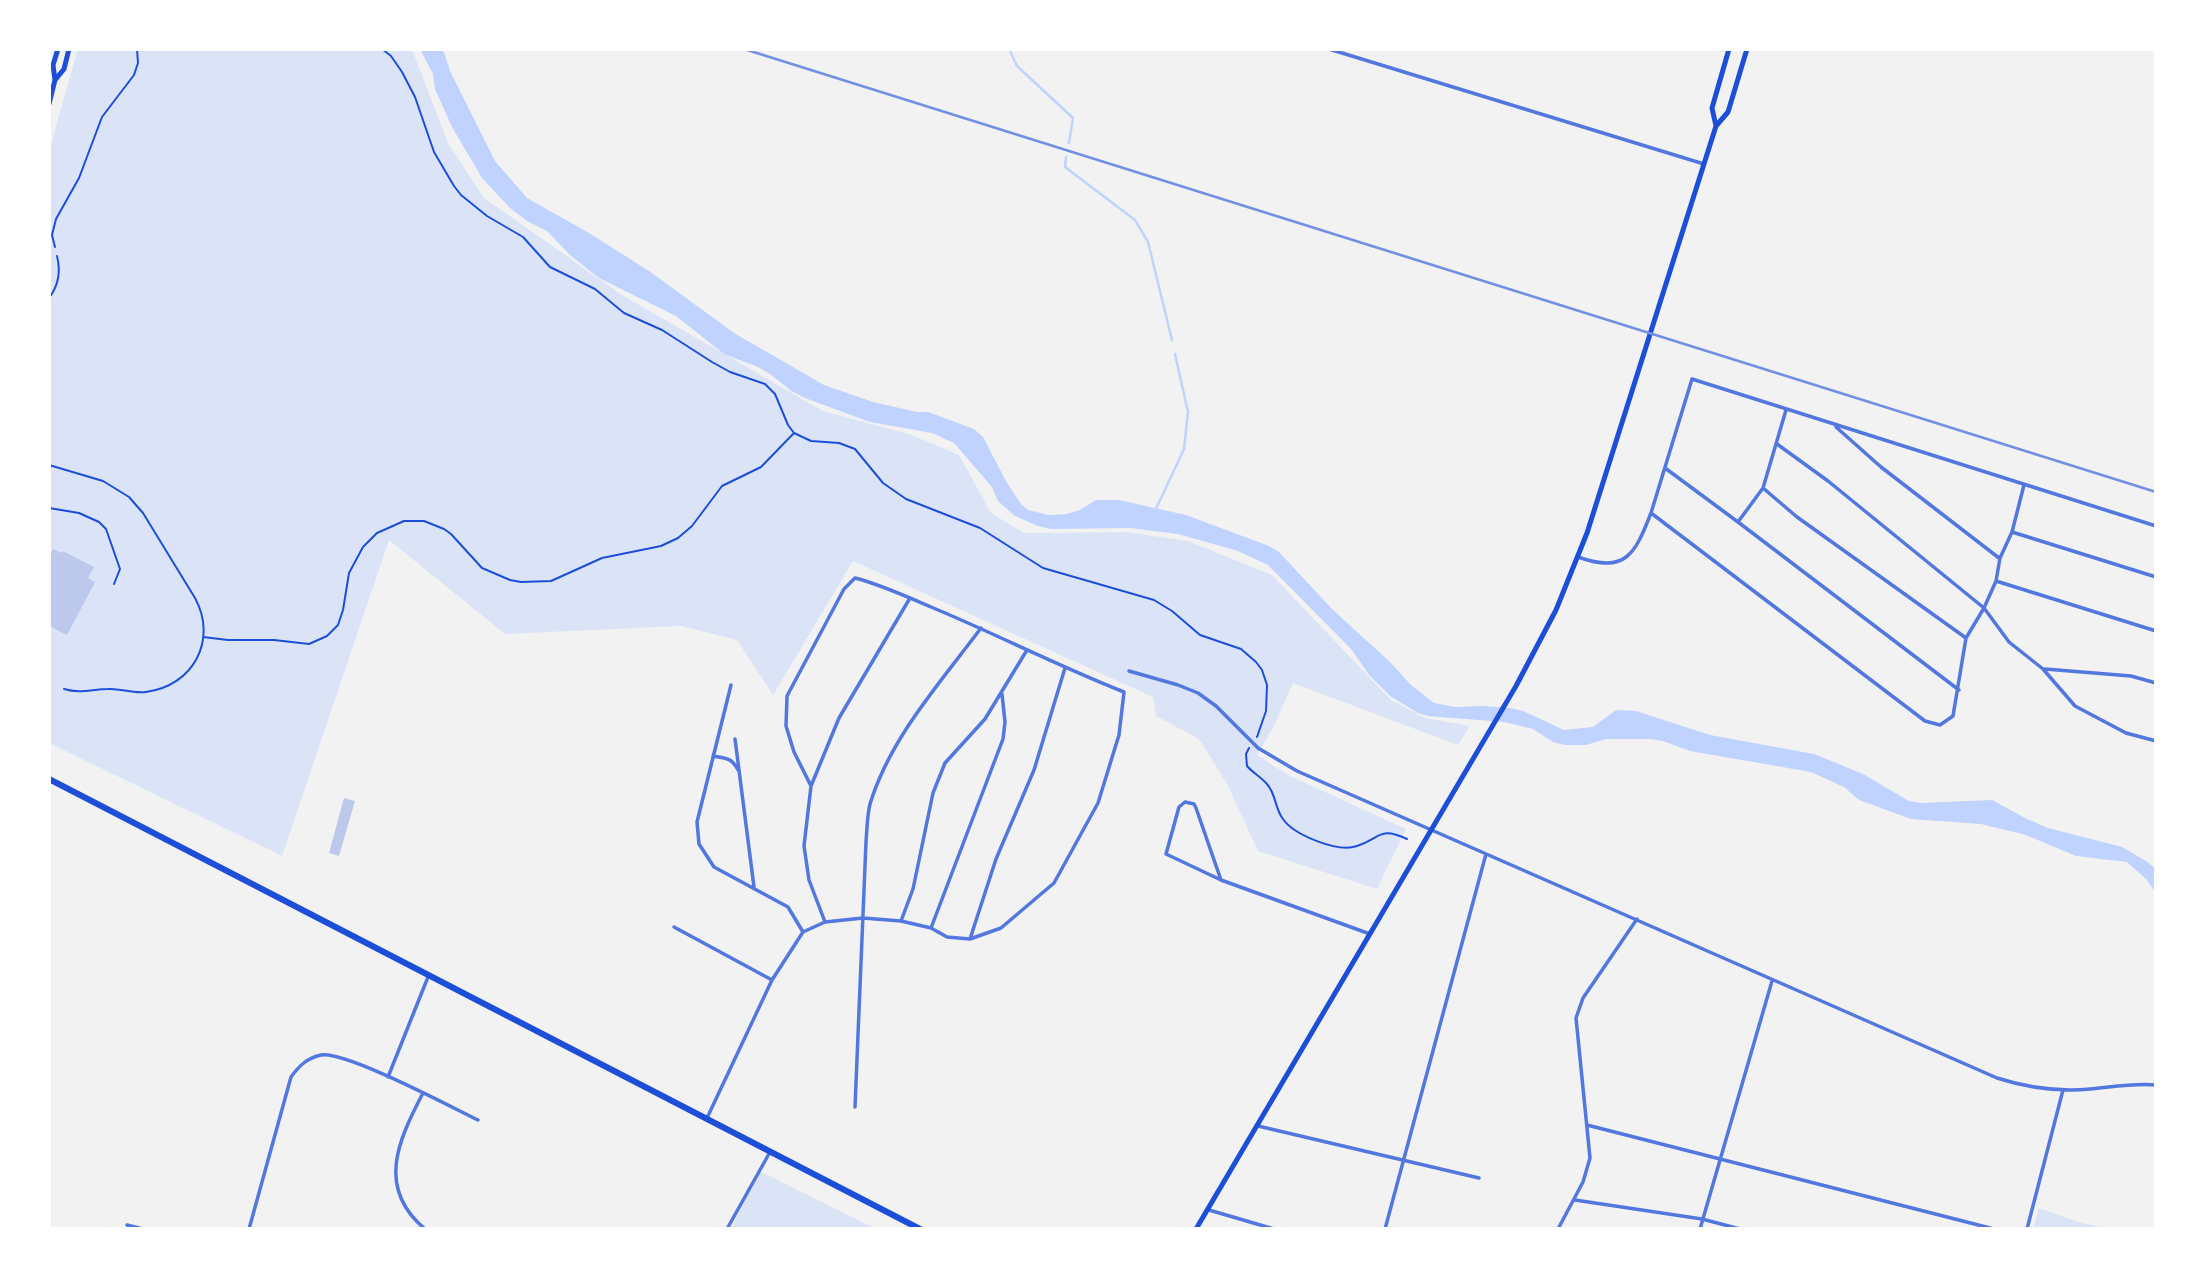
<!DOCTYPE html>
<html>
<head>
<meta charset="utf-8">
<style>
  body { margin:0 }
  #map { position:relative; width:2205px; height:1278px; overflow:hidden; background:#f2f2f2; font-family:"Work Sans",sans-serif }
  canvas { display:block }
  .frame { position:absolute; inset:0; border:51px solid #fff; pointer-events:none }
</style>
</head>
<body>
<div id="map">
<canvas width="2205" height="1278"></canvas>
<div class="frame"></div>
</div>
<script>
const context = document.querySelector('canvas').getContext('2d');
context.lineJoin = 'round';
function fillPath(path, color) {
  context.fillStyle = color;
  context.fill(path, 'evenodd');
}
function strokePath(path, color, width, dash) {
  context.strokeStyle = color;
  context.lineWidth = width;
  context.lineCap = dash ? 'butt' : 'round';
  context.setLineDash(dash || []);
  context.stroke(path);
}
fillPath(new Path2D(`
  M78,49h334l36,94 36,55 138,97 201,116 89,24 47,20 32,58 33,20 102,-1 62,9 84,34 119,125 34,18 45,8 -12,19 -165,-62 -19,43 -17,29 31,20 118,54 -29,60 -119,-38 -31,-67 -28,-45 -43,-23 -3,-19 -300,-136 -80,134 -36,-55 -56,-14 -176,8 -116,-94 -107,316 -233,-113v-592z
  M759,1171l113,56 -1,2h-140z
  M2039,1208l36,13 33,8h-75z`), '#dbe4f7');
fillPath(new Path2D(`
  M420,49h23l7,22 45,90 32,37 62,35 60,38 85,62 90,52 49,17 44,10h11l46,17 9,8 24,46 14,21 7,6 21,5 18,-1 13,-4 16,-10h23l67,15 83,31 10,6 54,58 56,51 22,24 23,18 21,4 27,-1 28,2 13,3 41,19 29,-3 23,-17 20,1 74,24 104,19 49,20 46,27 12,2 71,-3 35,19 21,9 74,19 24,14 10,8v24l-10,-14 -19,-17 -51,-6 -50,-21 -45,-11 -70,-5 -52,-19 -15,-13 -33,-15 -121,-21 -27,-10 -12,-2h-45l-20,6h-21l-12,-3 -20,-13 -12,-3 -17,-4 -76,-6 -10,-3 -28,-17 -20,-20 -19,-27 -83,-84 -30,-14 -60,-17 -48,-6 -79,1 -13,-3 -23,-10 -17,-15 -6,-14 -38,-44 -22,-10 -62,-11 -65,-24 -15,-8 -20,-16 -12,-7 -34,-13 -48,-38 -77,-38 -29,-23 -23,-24 -20,-10 -17,-13 -28,-30 -30,-51 -17,-38 -2,-15z`), '#bfd3fe');
strokePath(new Path2D(`
  M1009,49l8,17 56,52 -4,25
  M1066,157l-1,10 70,53 13,22 24,98
  M1155,511l29,-62 4,-37 -13,-58`), '#bfd3fe', 2.5);
fillPath(new Path2D(`
  M53,549l9,4 1,-2 31,16 -6,11 7,4 -28,53 -18,-9v-75l2,1z
  M344,798l11,3 -16,55 -10,-3z`), '#bdc9ec');
strokePath(new Path2D(`
  M382,49l9,7 11,16 13,25 19,55 20,34 7,9 26,21 36,21 27,30 45,22 29,24 38,17 50,32 18,10 35,12 10,10 13,31 6,8 17,8 28,2 16,6 28,34 23,16 74,29 63,40 111,32 18,11 28,24 41,14 15,13 6,8 5,15 -1,26 -9,26
  M55,247l-3,-12 4,-16 23,-41 23,-61 32,-42 4,-12 -1,-14
  M49,298c10,-13 12,-26 8,-42
  M49,465l54,16 26,16 14,16 52,85c23,42 -2,88 -49,94 -13,2 -26,-4 -38,-3 -16,0 -28,5 -44,0
  M49,508l30,5 20,9 7,7 14,40 -6,15
  M203,637l25,3h46l35,4 18,-8 11,-11 5,-15 6,-37 14,-26 14,-14 27,-12h20l20,8 7,5 31,34 28,12 11,2 30,-1 51,-23 59,-12 17,-8 14,-12 30,-40 39,-19 33,-34
  M1249,748l-3,6 1,12c6,7 14,11 20,18 9,10 8,25 16,35 11,16 55,34 74,27 24,-8 22,-20 50,-7`), '#1d4ed8', 2);
strokePath(new Path2D(`
  M1329,49l375,115
  M1836,427l45,40 118,91
  M1777,444l51,37 156,127 25,34 34,27 32,37 51,27 30,8
  M1665,468l73,54 221,168
  M1763,488l34,29 169,121
  M1651,513l41,-134 464,147
  M1738,522l25,-34 23,-78
  M2012,532l144,45
  M1578,557c48,17 57,-3 73,-44l274,208 15,4 13,-9 13,-78 18,-30 12,-27 4,-23 12,-26 12,-47
  M1996,581l160,50
  M2045,669l86,7 25,7
  M1129,671l49,14 20,8 18,13 42,42 39,23 700,307c31,10 61,14 93,11 22,-2 44,-6 66,-4
  M731,685l-34,137 2,22 15,23 74,40 15,25
  M735,739l19,148
  M713,756c13,2 19,2 25,14
  M811,786l28,-68 71,-120
  M1185,802l9,2 2,4 25,72 -55,-26 13,-47z
  M1221,880l149,54
  M901,921l12,-32 20,-96 12,-30 40,-44 42,-69
  M674,927l98,53
  M931,928l72,-189 2,-17 -3,-28
  M970,939l26,-80 38,-89 31,-102
  M388,1077l40,-100
  M423,1093c-25,48 -47,95 2,136
  M855,1107l11,-265c1,-12 1,-26 4,-38 20,-66 70,-121 111,-176
  M707,1118l65,-138 31,-48 22,-10 38,-4 38,3 30,7 16,9 23,2 31,-11 53,-45 44,-80 21,-68 5,-43c-66,-26 -128,-58 -193,-85 -26,-11 -49,-22 -76,-29l-11,11 -57,107 -1,30 8,26 17,34 -7,60 5,34 16,42
  M1587,1125l407,104
  M1258,1126l221,52
  M1575,1200l127,19 38,10
  M1209,1210l65,19
  M127,1225l16,4
  M249,1229l42,-152c8,-11 16,-19 30,-22 25,-4 130,52 157,65
  M727,1229l43,-77
  M1385,1229l101,-375
  M1558,1229l25,-47 7,-24 -14,-140 7,-20 54,-79
  M1700,1229l72,-248
  M2027,1229l36,-139`), '#5277de', 3.5);
strokePath(new Path2D(`
  M55,80l-2,-15 5,-16
  M49,104l6,-24 9,-11 5,-20
  M1716,126l-4,-18 17,-59
  M1196,1229l320,-543 40,-76 31,-77 129,-407 12,-14 19,-63`), '#1d4ed8', 5);
strokePath(new Path2D(`
  M49,779l871,450`), '#1d4ed8', 6);
strokePath(new Path2D(`
  M744,49l1412,443`), '#7290e2', 2.5);
</script>
</body>
</html>
